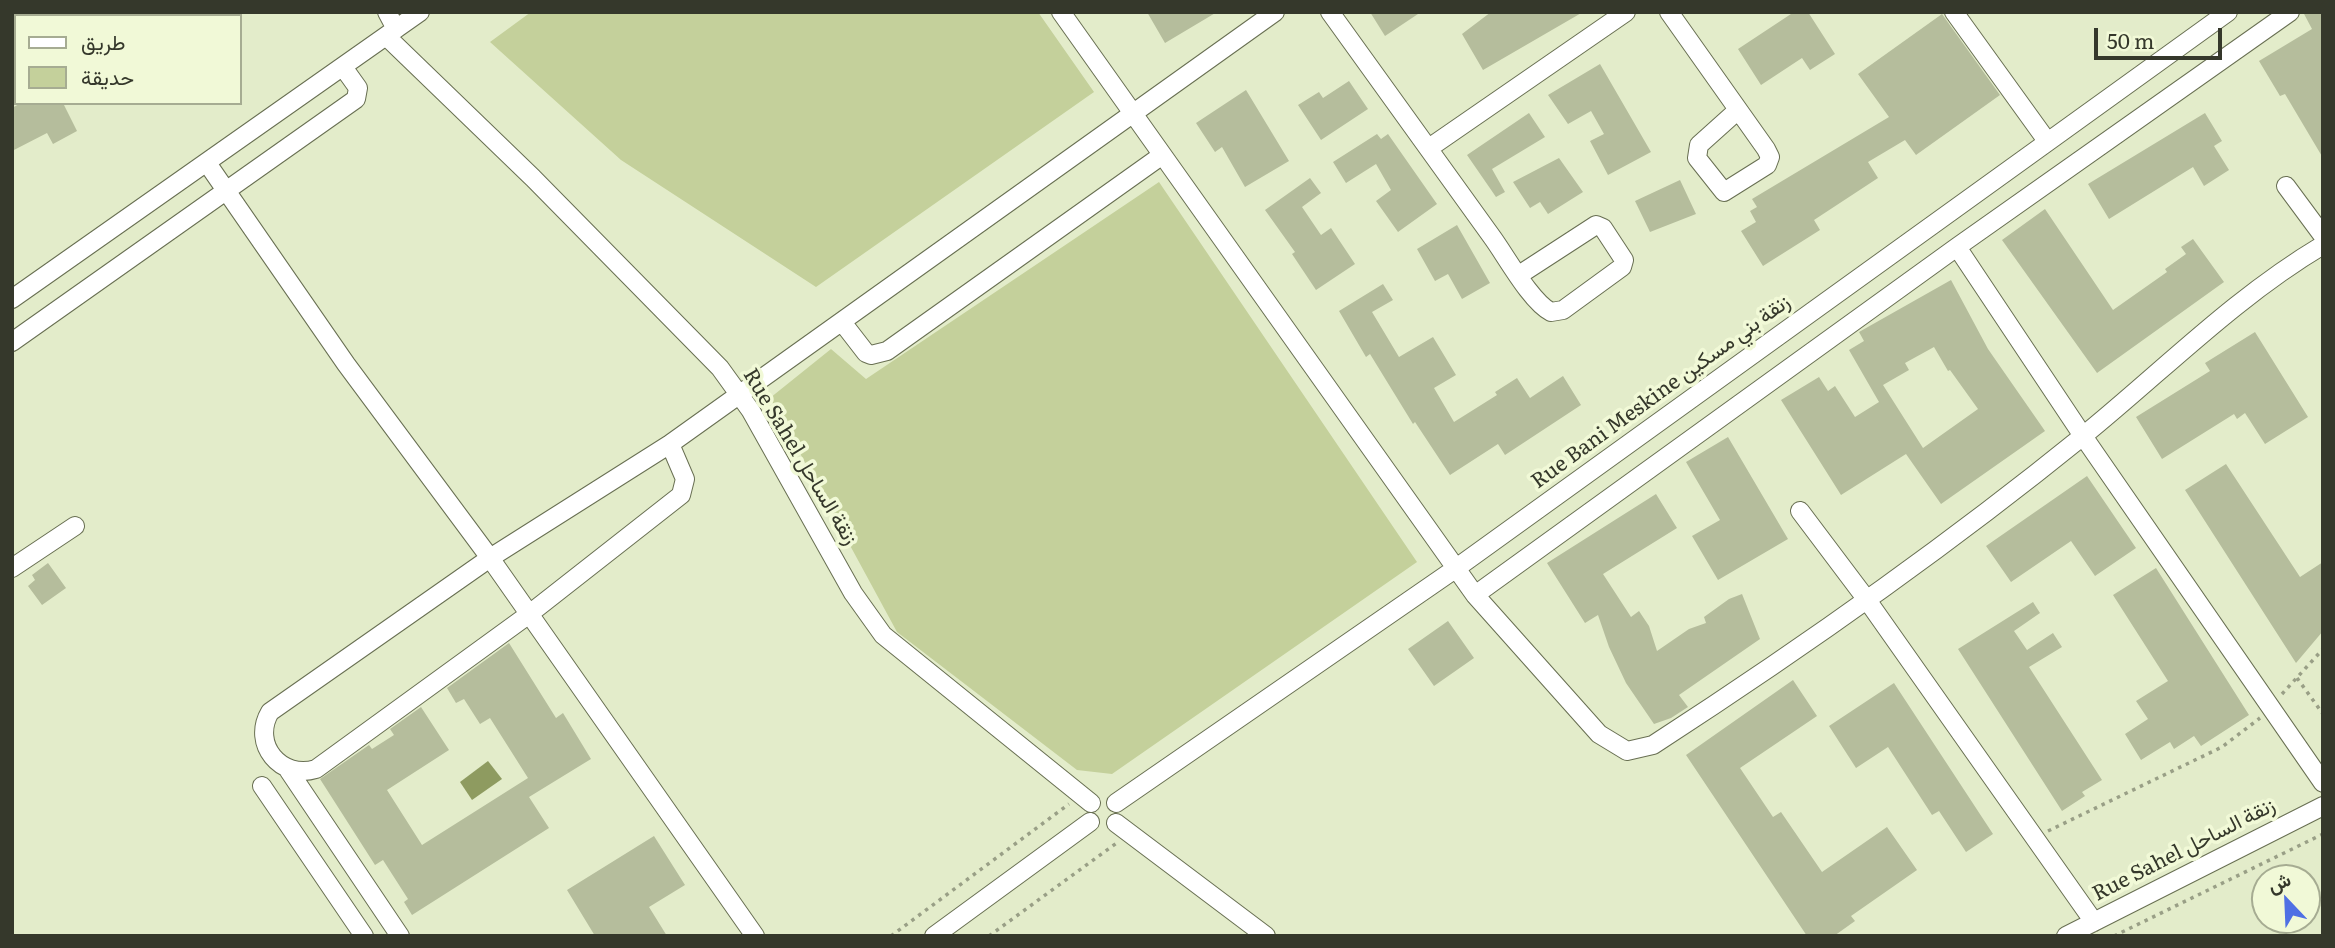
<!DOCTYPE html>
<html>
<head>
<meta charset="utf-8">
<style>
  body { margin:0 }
  #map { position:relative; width:2335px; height:948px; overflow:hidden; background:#e3ecca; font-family:Literata,Vazirmatn,serif }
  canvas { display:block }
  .frame { position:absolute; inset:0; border:14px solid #35382b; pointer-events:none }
  .legend { position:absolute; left:14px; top:14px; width:228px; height:91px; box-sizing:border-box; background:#f1f9d7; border:2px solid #a6ac92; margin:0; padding:9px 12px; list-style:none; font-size:21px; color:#35382b }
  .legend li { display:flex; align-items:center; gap:14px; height:35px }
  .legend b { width:35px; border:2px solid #a6ac92 }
  .north { position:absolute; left:2251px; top:864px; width:70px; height:70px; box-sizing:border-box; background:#f1f9d7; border:2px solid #a6ac92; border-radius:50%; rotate:337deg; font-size:19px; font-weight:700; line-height:28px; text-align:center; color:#35382b }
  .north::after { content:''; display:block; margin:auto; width:24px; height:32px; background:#4f70e4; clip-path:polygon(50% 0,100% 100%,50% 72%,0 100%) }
  .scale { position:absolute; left:2094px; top:28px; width:128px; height:32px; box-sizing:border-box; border:4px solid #35382b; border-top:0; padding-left:9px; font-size:21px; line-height:24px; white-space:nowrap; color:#35382b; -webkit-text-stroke:5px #f1f9d7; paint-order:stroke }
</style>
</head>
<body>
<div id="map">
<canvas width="2335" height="948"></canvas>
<div class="frame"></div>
<ul class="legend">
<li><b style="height:9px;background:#fff"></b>طريق</li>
<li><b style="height:19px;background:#c4d09b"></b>حديقة</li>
</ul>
<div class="north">ش</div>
<div class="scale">50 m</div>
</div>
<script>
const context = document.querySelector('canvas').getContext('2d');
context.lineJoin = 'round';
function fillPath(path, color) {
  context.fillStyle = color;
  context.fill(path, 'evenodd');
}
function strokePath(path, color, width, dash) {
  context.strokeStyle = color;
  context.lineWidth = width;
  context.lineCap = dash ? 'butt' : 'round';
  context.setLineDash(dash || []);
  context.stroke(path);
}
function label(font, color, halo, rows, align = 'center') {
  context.font = font + ' Literata,Vazirmatn,serif';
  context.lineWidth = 7;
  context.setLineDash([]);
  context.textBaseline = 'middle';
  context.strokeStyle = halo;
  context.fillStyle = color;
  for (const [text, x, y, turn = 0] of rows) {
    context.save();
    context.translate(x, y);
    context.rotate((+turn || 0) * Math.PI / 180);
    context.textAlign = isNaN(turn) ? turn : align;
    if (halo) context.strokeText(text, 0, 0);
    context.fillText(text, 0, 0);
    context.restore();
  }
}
fillPath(new Path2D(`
  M531,12h507l56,80 -278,195 -195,-127 -131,-118z
  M1159,182l258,380 -305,212 -35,-4 -180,-138 -127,-234 61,-49 35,30z`), '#c4d09b');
fillPath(new Path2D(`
  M488,761l14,18 -30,21 -12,-18z`), '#8e9b60');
fillPath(new Path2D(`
  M1147,12h70l-52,31z
  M1370,12h51l-36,24z
  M1491,12h92l-100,58 -21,-36z
  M1794,12h14l27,42 -25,16 -8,-12 -41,27 -23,-36z
  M2303,12h20v146l-38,-64 -5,2 -21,-35 53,-32z
  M1942,14l58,81 -84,60 -11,-15 -37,22 10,16 -64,42 6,10 -57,36 -22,-35 15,-9 -6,-11 7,-4 -5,-8 137,-82 -31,-43z
  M1600,64l51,88 -43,23 -18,-34 14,-7 -13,-23 -23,13 -20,-29z
  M1349,81l19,28 -47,31 -23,-35 21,-13 4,6z
  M1246,90l43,71 -44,26 -23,-40 -7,5 -19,-29z
  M21,103h42l14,28 -24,13 -6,-11 -35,18v-43z
  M1529,113l16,24 -53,32 13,23 -9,5 -29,-42z
  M2205,113l17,28 -8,5 15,24 -25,16 -11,-19 -84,52 -21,-35z
  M1377,134l4,5 7,-5 49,70 -39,28 -22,-31 15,-11 -15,-26 -30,19 -13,-21z
  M1559,158l24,34 -35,22 -8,-12 -10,6 -17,-26z
  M1310,178l11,15 -19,14 19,28 10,-7 24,36 -39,26 -24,-36 3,-2 -30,-42z
  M1680,180l16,34 -46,18 -15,-31z
  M2045,209l68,101 54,-38 -2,-3 21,-15 -5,-7 12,-8 31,43 -127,91 -95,-133z
  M1457,225l33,58 -28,16 -14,-25 -13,7 -18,-32z
  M1951,280l37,69 57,82 -104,73 -35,-50 -65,41 -60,-95 38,-23 9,14 7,-5 20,31 24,-15 -30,-52 15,-9 -5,-9zM1934,347l14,24 2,-1 28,39 -55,39 -40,-63 26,-15 -4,-7z
  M1383,284l10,16 -21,12 27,45 34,-20 23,38 -22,13 20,34 43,-27 -2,-3 22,-14 13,20 33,-22 18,29 -76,50 -7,-11 -48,31 -35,-53 -2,2 -43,-70 -4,3 -27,-46z
  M2255,332l53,85 -43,27 -20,-31 -8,6 -3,-5 -72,45 -26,-42 74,-46 -5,-8z
  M1728,437l60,102 -70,41 -26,-44 28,-16 -34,-58z
  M2226,464l74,113 23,-15v69l-27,32 -111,-173z
  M2087,476l49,72 -41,28 -24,-35 -60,41 -25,-36z
  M1656,494l21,34 -74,46 28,43 8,-6 10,15 8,25 32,-22 17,-6 -2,-6 25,-18 13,-5 18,45 -81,56 9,12 -17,11 -17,6 -28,-41 -17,-36 -11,-32 -13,8 -38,-60z
  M48,563l18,25 -24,17 -14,-19 7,-6 -3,-5z
  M2156,568l93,147 -48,31 -7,-10 -20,13 -4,-7 -29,18 -16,-26 23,-15 -12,-18 32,-20 -55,-86z
  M2033,602l7,11 -26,18 13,19 26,-17 9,14 -33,20 73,113 -20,12 3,4 -23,15 -104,-162z
  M1448,621l26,37 -40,28 -26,-37z
  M509,643l47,75 7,-5 28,46 -62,38 20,31 -137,87 -8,-13 4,-3 -25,-39 -8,5 -55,-86 49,-34 3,4 22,-14 -4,-6 31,-22 28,43 -62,40 35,55 106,-67 -38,-60 -10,6 -16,-25 -8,4 -9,-15z
  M1793,680l24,36 -77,52 33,49 8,-5 41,60 65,-45 30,43 -66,46 4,5 -21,15h-27l-121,-181z
  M1894,683l99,151 -27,18 -27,-41 -7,4 -44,-68 -32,21 -27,-42z
  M654,836l31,49 -36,22 18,29h-72l-28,-46z`), '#b5bd9c');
const minor = new Path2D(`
  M387,12l9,17
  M1061,12l414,583 124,139 28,17 26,-6c148,-96 293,-198 430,-309 80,-65 151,-138 240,-191
  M1330,12c54,75 108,150 162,225 14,19 39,65 59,75l12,-2 59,-43 2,-7 -21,-32 -7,-3 -77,50
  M1669,12l97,137 4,8 -3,8 -43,27 -27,-34 2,-13 39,-35
  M1954,12l93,129
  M71,16l5,-4
  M386,36l147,142 187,190 31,43 102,182 30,42 208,168
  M12,57l4,-2
  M1429,148l197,-136
  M207,163l139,201 144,194 265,378
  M2286,186l37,50
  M1957,247l126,189 240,347
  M12,299l408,-287
  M842,322l24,31 5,2 16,-4 274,-195
  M12,342l344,-243 2,-11 -15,-21
  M670,444l15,35 -4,16 -153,120 -212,154c-35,11 -65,-25 -46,-57l220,-154 180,-114 605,-432
  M1800,511l67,89 227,322
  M12,568l63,-42
  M1475,595l482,-348 333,-235
  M289,771l111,165
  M262,786l102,150
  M1116,803l339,-234 773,-557
  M1116,823l150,113
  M934,936l156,-114
  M2066,936l257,-130`);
strokePath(minor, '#686f52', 20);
strokePath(new Path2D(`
  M2297,678l26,36
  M2282,694l41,-45
  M2048,831l174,-84 38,-29
  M891,936l178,-132
  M989,936l129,-94
  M2114,936l209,-102`), '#999f86', 3.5, [3.5, 5]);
strokePath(minor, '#fff', 18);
label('21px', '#35382b', '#f1f9d7', [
  ["Rue Bani Meskine زنقة بني مسكين",1661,392,-36],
  ["Rue Sahel زنقة الساحل",800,457,59],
  ["Rue Sahel زنقة الساحل",2184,850,-27]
]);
</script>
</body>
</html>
